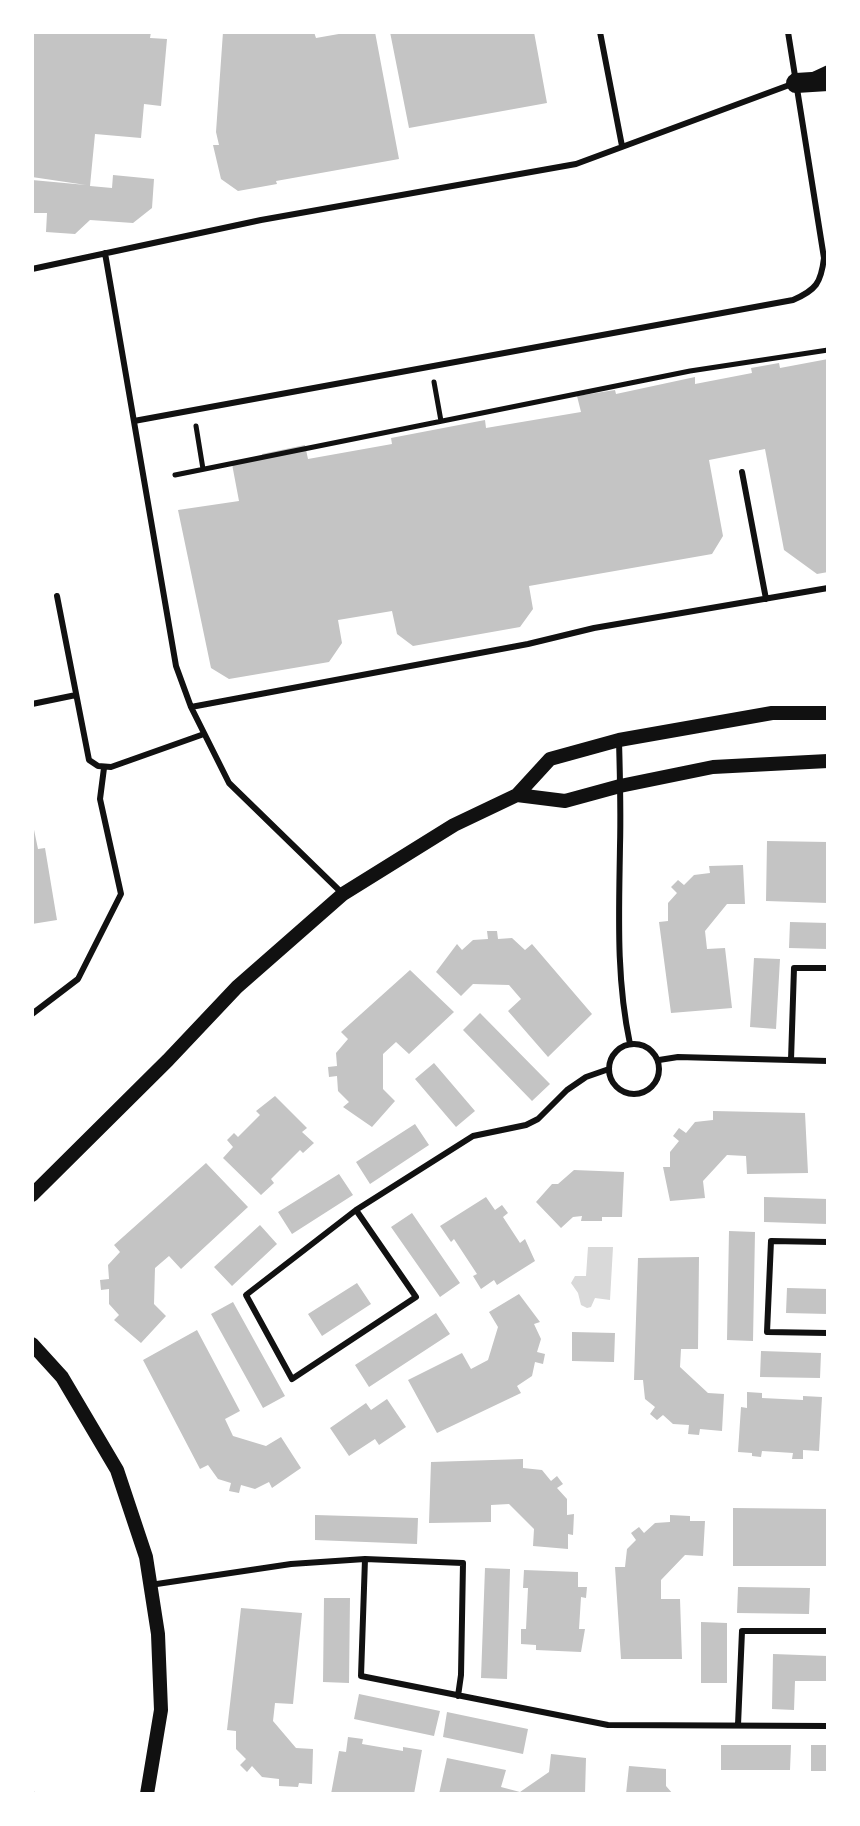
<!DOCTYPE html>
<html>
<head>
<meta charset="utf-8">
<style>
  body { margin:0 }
  #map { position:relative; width:860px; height:1826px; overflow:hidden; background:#fff; font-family:Bitter,serif }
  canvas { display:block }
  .frame { position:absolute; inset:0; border:34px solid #fff; pointer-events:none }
</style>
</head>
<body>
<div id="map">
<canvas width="860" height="1826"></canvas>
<div class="frame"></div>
</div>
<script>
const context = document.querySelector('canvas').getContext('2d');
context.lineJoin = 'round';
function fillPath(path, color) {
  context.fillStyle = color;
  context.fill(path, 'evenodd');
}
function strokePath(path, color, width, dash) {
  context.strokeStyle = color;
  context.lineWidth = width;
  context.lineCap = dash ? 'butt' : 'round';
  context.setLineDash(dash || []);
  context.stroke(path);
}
fillPath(new Path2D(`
  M588,1247h25l-3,53 -15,-2 -4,9 -4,1 -6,-3 -3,-12 -7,-10 4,-7h11z`), '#d9d9d9');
fillPath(new Path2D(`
  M32,32h119l-1,6 17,1 -6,67 -17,-2 -3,34 -46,-4 -5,52 22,2 1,-13 41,4 -2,29 -19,15 -43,-3 -15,14 -29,-2 1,-19h-15v-33l54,5 -54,-8z
  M223,32h91l2,6 34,-6h25l24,127 -123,22 1,3 -39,7 -17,-12 -8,-34h6l-3,-13z
  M390,32h144l13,71 -138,25z
  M828,359v213l-11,2 -33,-24 -19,-101 -56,11 14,76 -11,18 -183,32 4,23 -13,18 -107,19 -16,-12 -5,-23 -54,9 4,23 -13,19 -100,17 -18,-11 -33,-158 61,-9 -7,-37 31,-6 -1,-4 43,-9 3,14 84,-15 -1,-6 94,-18 1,8 95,-16 -4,-16 38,-6 1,4 79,-17v7l57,-11 -1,-5 28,-5 1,5z
  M32,820l6,29 7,-1 12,72 -25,4z
  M767,841l61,1v61l-62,-2z
  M743,865l2,39h-18l-22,27 2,18 18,-1 7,60 -61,5 -12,-91 9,-1v-18l9,-10 -6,-6 7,-7 6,5 10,-10 16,-2 -1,-7z
  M790,922l38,1v26l-39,-1z
  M487,931h10l1,8 14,-1 13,12 7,-6 60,70 -44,43 -40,-46 13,-12 -12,-14 -36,-1 -12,12 -25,-24 21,-28 5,6 11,-10 15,-1z
  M754,958l26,1 -4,70 -26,-2z
  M410,970l44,42 -45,42 -13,-12 -13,12v35l12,12 -23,26 -29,-20 6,-5 -11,-11 -1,-15 -8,1 -1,-10 9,-1 -1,-13 12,-14 -7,-7z
  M480,1013l70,71 -18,17 -69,-71z
  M434,1063l41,48 -19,16 -41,-48z
  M275,1096l32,32 -5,4 12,11 -11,10 -3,-3 -29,29 3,4 -13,12 -38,-37 10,-11 -6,-7 7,-7 4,4 22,-22 -4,-4z
  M713,1111l92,2 3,60 -61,1 -1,-18 -19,-1 -24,26 2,17 -35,3 -7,-34h7v-15l9,-11 -6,-5 6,-8 7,5 9,-11 18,-2z
  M415,1124l14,21 -59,39 -14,-22z
  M206,1163l42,44 -67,62 -12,-13 -14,12 -1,36 12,12 -25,27 -27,-23 5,-5 -10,-11v-15l-8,1 -1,-10 9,-1 -1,-14 12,-13 -6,-7z
  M574,1170l50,2 -2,45h-20v4h-21l1,-5 -9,1 -12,11 -25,-26 16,-18h6z
  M339,1174l14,21 -61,39 -14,-22z
  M486,1197l9,13 7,-5 6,8 -5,4 17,26 5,-4 10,22 -38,24 -3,-5 -13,9 -8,-13 4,-2 -23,-35 -3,3 -11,-16z
  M764,1197l64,2v25l-64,-2z
  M412,1213l48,70 -20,14 -49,-70z
  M260,1225l17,19 -45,42 -18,-19z
  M729,1231l26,1 -2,109 -26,-1z
  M699,1257l-1,92h-17l-1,18 28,26 16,1 -2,37 -22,-2 -1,6 -11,-1 1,-9 -16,-1 -10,-9 -6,5 -7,-6 5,-7 -10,-8 -2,-19h-9l4,-122z
  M357,1283l14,21 -49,32 -14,-22z
  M787,1288l41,1v25l-42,-1z
  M519,1294l21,28 -6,2 7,15 -4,13 8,2 -2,10 -8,-2 -3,14 -15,10 4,7 -84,40 -29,-53 54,-27 9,16 17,-9 10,-33 -9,-15z
  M233,1302l52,94 -22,12 -52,-94z
  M436,1313l14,21 -81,53 -14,-22z
  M197,1330l43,81 -15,8 8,17 33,10 15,-9 20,31 -29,20 -3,-6 -14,7 -14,-4 -2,8 -10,-2 2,-8 -13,-4 -10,-14 -8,4 -57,-109z
  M572,1332l43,1 -1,29 -42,-1z
  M761,1351l60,2 -1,25 -60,-1z
  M747,1392l15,1v5l41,2v-4l19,1 -3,54 -16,-1v9h-11l1,-6 -31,-2 -1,6 -9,-1v-3l-14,-1 3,-45 6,1z
  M387,1399l19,28 -27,18 -4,-6 -26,17 -19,-28 36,-25 5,7z
  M523,1459v9l19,2 9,11 6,-5 6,8 -6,4 10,11v16l7,-1 -1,21 -5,-1v15l-35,-3 1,-17 -25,-25 -18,1v17l-62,1 2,-61z
  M733,1508l95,1v57h-95z
  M315,1515l103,3 -1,26 -102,-4z
  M670,1515l20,1v5h15l-2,35 -18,-1 -24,25v19h19l2,60h-61l-6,-92h10l2,-18 9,-9 -5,-7 8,-6 5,6 11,-10 15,-1z
  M485,1568l25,1 -3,110 -26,-1z
  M524,1570l54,2v15h9l-1,11 -5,-1 -2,32h6l-4,23 -45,-2v-5l-15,-1v-15h5l2,-41h-5z
  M738,1587l72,1 -1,26 -72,-1z
  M324,1598h26l-1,85 -26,-1z
  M241,1608l61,5 -9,91 -18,-1 -2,18 23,27 17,1 -1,35 -13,-1 -1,4 -19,-1v-7l-17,-2 -10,-11 -5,6 -7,-7 6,-6 -10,-10v-18l-9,-1z
  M701,1622l26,1v60h-26z
  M773,1654l55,2v25h-33l-1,29 -22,-1z
  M359,1694l81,17 -6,25 -80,-17z
  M447,1712l81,17 -5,25 -80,-17z
  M348,1737l15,2 -1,5 41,7v-4l19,3 -8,44h-83l8,-43 7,1z
  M721,1745h70l-1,25h-69z
  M811,1745h17v26h-17z
  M551,1754l35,4 -1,36h-146l8,-36 59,12 -5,17 19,5 29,-20z
  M629,1766l37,3v17l7,8h-47z`), '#c4c4c4');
strokePath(new Path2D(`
  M434,382l7,39
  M196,426l7,43
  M175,475l515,-104 138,-21
  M32,1794h1`), '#111', 5);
strokePath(new Path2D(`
  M600,32l22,114
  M813,75l15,-7
  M105,253l71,413 15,41 38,76 114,111
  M32,269l229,-49 315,-56 216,-80
  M134,421l659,-121c23,-10 28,-17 31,-42l-36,-226
  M742,472l24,127
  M57,596l32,164 9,6 13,1 93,-33
  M32,704l44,-9
  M191,707l337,-63 66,-16 234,-40
  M619,741c1,35 2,70 1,105 -1,68 -4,132 10,198
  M32,1014l46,-35 43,-85 -21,-95 4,-31
  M609 1069a25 25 0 1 1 50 0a25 25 0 1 1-50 0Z
  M659,1060l19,-3 150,4
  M791,1060l3,-92h34
  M356,1210l60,87 -124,82 -46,-84 110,-85 117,-74 53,-11 12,-6 29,-29 19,-13 23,-8
  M828,1242l-57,-1 -4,91 61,1
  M365,1559l-4,117 247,49 220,1
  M150,1585l141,-21 74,-5 98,4 -2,112 -3,21
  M738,1725l4,-94h86`), '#111', 6);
strokePath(new Path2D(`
  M517,795l48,6 55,-15 93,-19 115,-6
  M32,1195l136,-135 69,-73 106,-93 111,-69 63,-30 33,-36 69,-19 153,-27h56
  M32,1344l30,33 55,93 29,87 12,77 3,76 -14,84`), '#111', 14);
strokePath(new Path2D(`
  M796,83l32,-2`), '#111', 20);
</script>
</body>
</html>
